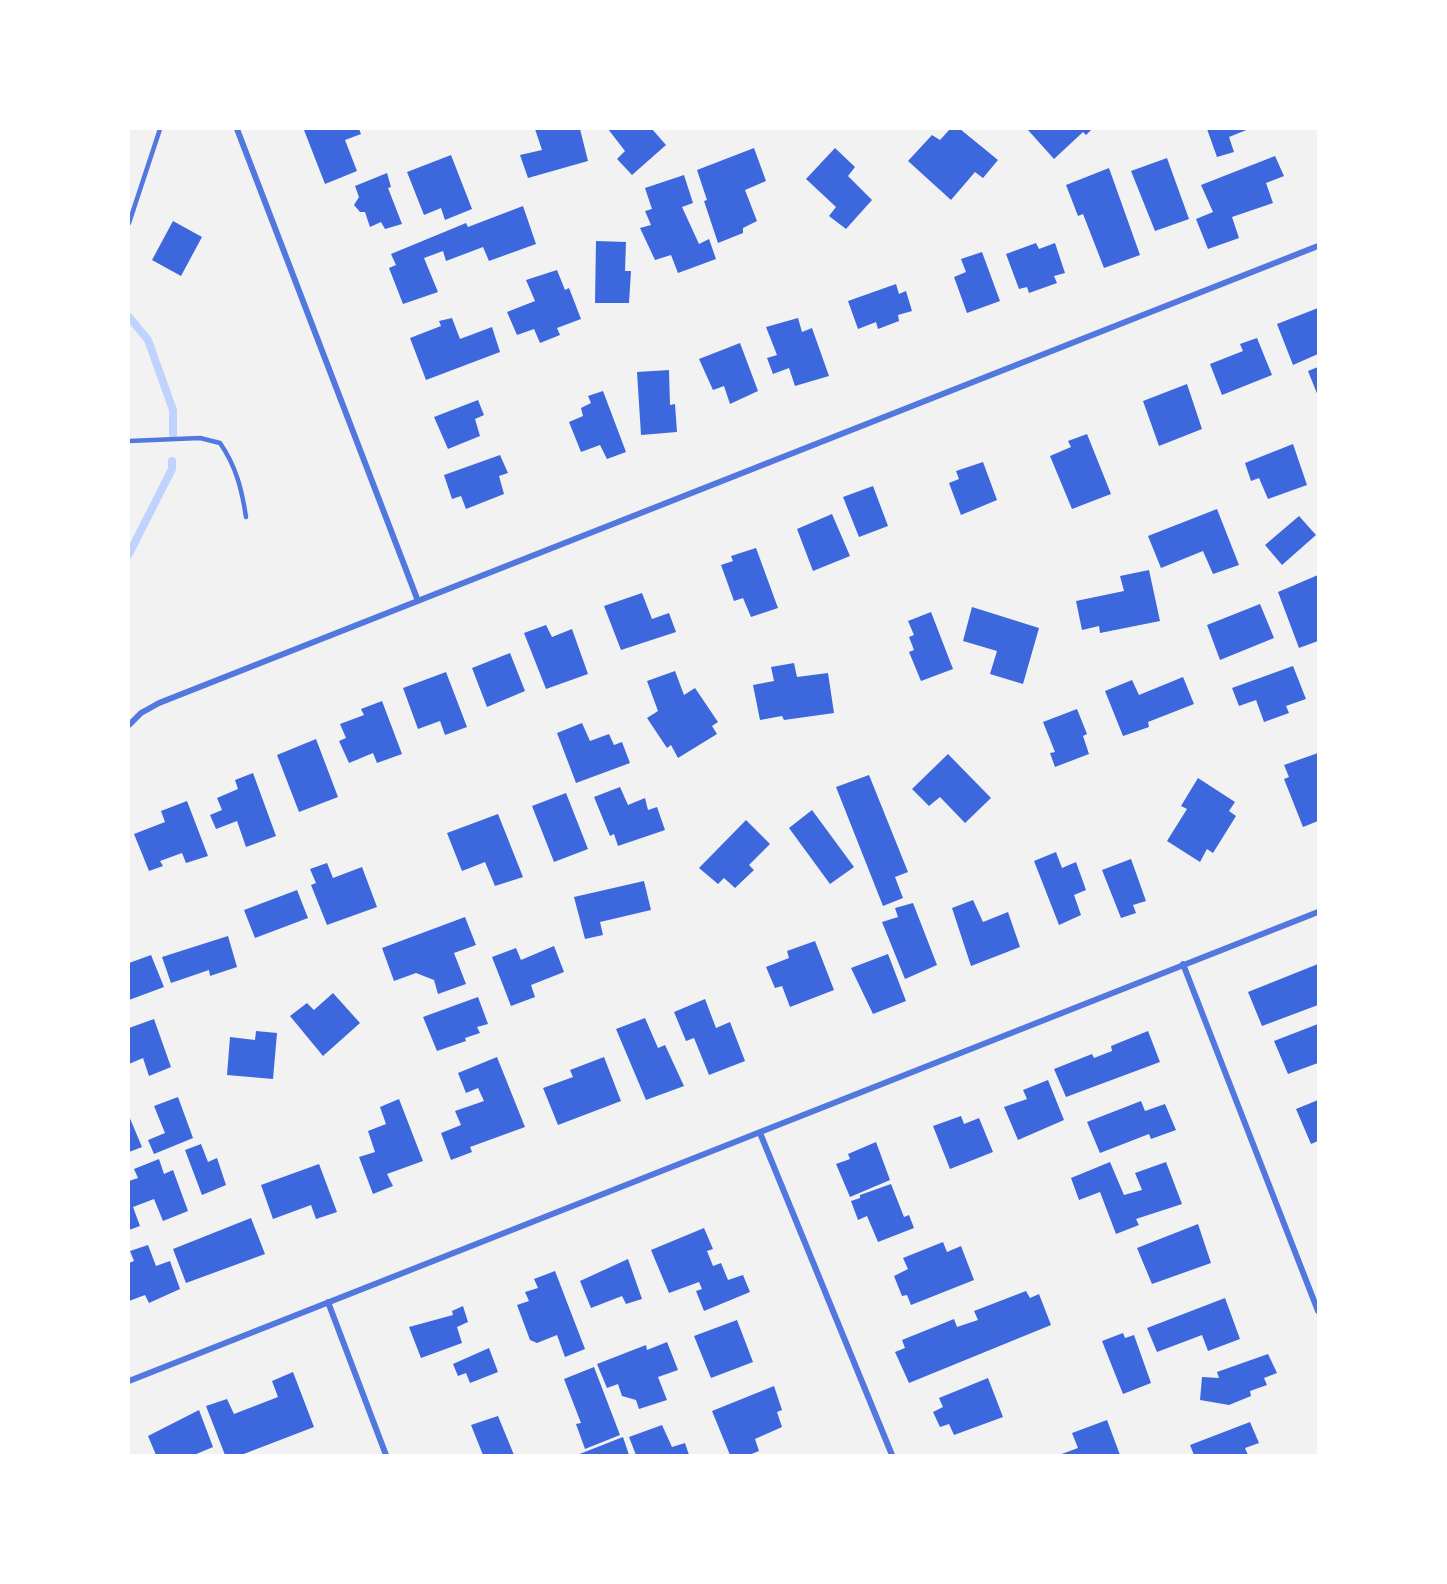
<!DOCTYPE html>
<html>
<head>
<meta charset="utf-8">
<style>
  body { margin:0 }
  #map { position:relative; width:1447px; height:1584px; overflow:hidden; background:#f2f2f2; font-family:Cabin,sans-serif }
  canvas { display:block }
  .frame { position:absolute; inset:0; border:130px solid #fff; pointer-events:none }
</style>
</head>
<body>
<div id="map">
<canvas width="1447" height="1584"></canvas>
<div class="frame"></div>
</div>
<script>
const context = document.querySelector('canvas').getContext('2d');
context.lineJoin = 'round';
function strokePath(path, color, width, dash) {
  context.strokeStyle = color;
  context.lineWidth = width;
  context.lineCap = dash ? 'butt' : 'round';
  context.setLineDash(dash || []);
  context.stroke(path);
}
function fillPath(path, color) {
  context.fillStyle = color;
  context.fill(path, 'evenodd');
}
strokePath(new Path2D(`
  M129,317l19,23 25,70v25
  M129,554l43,-85v-8`), '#bfd3fe', 8);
fillPath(new Path2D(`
  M359,129l2,5 -16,6 12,31 -32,13 -21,-54z
  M535,129h45l8,32 -60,17 -8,-23 22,-5z
  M608,129h44l14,16 -34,30 -15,-16 8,-8z
  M950,129h10l38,31 -15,18 -8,-6 -24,28 -43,-39 24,-26 8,5z
  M1092,129l-6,6 -3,-3 -29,27 -26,-29z
  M1207,129h42l-20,8 5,15 -17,5z
  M754,148l12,33 -21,9 12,31 -14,7v5l-25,10 -14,-42 3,-1 -10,-30z
  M835,148l20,19 -7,9 24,24 -26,29 -17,-13 7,-9 -30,-28z
  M451,155l21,54 -27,11 -4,-12 -17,7 -17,-43z
  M1275,156l9,20 -18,7 7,20 -41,14 7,21 -31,11 -12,-30 17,-7 -12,-27z
  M1167,158l22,61 -34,12 -24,-60z
  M1109,168l31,87 -36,13 -21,-54 -5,2 -12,-31z
  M387,173l4,14 -3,1 14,36 -17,5 -4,-7 -11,5 -5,-15h-5l-6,-7 5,-8 -4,-11z
  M684,175l9,28 -11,4 17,37 10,-5 7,20 -38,14 -7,-18 -16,5 -15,-32 11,-3 -6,-14 7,-2 -7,-21z
  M523,206l13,38 -47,17 -6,-14 -37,14 -3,-10 -19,7 14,34 -35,12 -14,-36 7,-3 -5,-11 75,-31 2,4z
  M173,221l29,16 -21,39 -29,-16z
  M596,241l30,1 -1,29h6l-2,32h-34z
  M1036,243l3,6 16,-6 10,30 -11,3 3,7 -28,10 -2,-6 -8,2 -13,-35z
  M982,252l18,49 -33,12 -13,-36 12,-5 -5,-13z
  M557,270l8,20 4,-2 12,31 -24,9 3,7 -20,8 -6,-14 -17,6 -10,-23 28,-11 -9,-21z
  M896,284l3,10 7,-3 6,20 -14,4 1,6 -21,8 -2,-7 -18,7 -10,-28z
  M1318,308v46l-25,11 -16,-41z
  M452,318l8,21 32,-12 8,25 -74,28 -16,-42 31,-12 -2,-5z
  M798,318l4,14 10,-4 17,48 -34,10 -6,-18 -16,6 -6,-16 10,-3 -11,-28z
  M1257,338l15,37 -50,20 -12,-31 33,-13 -3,-7z
  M740,343l18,48 -28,13 -6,-18 -11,4 -14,-31z
  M1318,367v29l-10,-25z
  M669,370l1,35 5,-1 2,28 -36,3 -4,-63z
  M1187,384l15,45 -43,17 -16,-45z
  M603,391l23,61 -19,7 -7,-14 -19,7 -12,-30 14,-6 -2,-8 10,-5 -3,-7z
  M478,400l6,15 -9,4 5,17 -32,13 -14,-32z
  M1087,434l24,60 -39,15 -22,-53 21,-9 -3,-6z
  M1293,444l14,41 -39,14 -9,-21 -8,3 -6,-18z
  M500,455l8,18 -9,3 5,18 -38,15 -5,-13 -9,3 -8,-24z
  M983,462l14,38 -36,15 -12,-32 10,-4 -3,-8z
  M873,486l15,40 -29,11 -16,-40z
  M1217,509l22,56 -26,9 -10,-23 -42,17 -13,-32z
  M832,514l18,42 -37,15 -16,-42z
  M1299,516l17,19 -34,30 -17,-20z
  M756,548l22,60 -27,9 -8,-19 -9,3 -13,-36 12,-4 -2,-5z
  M1149,570l11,51 -60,12 -1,-7 -17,4 -6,-29 48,-10 -4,-15z
  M1318,575v66l-19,7 -21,-56z
  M642,593l10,26 17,-6 7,19 -55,18 -17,-44z
  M1260,604l14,34 -54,22 -13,-35z
  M972,607l67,21 -16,56 -33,-10 7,-23 -34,-10z
  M931,612l22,57 -32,12 -12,-29 5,-2 -5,-13 5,-2 -6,-14z
  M546,625l6,12 20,-8 16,45 -42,15 -22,-56z
  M510,653l15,38 -38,16 -15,-39z
  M794,663l3,14 31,-4 6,40 -50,7 -2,-4 -22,4 -7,-35 21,-4 -3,-14z
  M1293,666l13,33 -20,7 3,7 -25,9 -8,-22 -17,6 -7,-18z
  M675,671l9,24 11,-7 23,34 -6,4 5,8 -39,24 -7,-13 -4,3 -20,-30 11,-7 -11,-30z
  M446,672l21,55 -22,8 -5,-14 -22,8 -15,-41z
  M1183,677l11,27 -46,18 1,5 -26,9 -18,-45 27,-11 7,15z
  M382,701l20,53 -25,9 -4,-10 -24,10 -10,-22 7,-3 -6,-14 24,-9 -3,-6z
  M1077,709l10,25 -4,2 6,18 -34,13 -5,-14 5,-1 -12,-30z
  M582,723l8,18 19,-7 5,11 8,-3 8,21 -54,20 -19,-50z
  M316,739l22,58 -39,15 -22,-57z
  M1318,753v68l-15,6 -19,-48 5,-2 -5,-12z
  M948,754l43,44 -26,25 -25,-26 -11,9 -17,-17z
  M253,773l23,63 -30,11 -9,-26 -21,8 -6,-14 12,-5 -5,-12 21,-9 -3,-9z
  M869,775l39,97 -13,5 8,21 -20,8 -47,-119z
  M1198,778l37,24 -6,9 7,5 -23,37 -6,-4 -7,13 -33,-21 20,-32 -6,-3z
  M620,787l8,18 17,-7 3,12 9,-3 8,23 -47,16 -4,-12 -4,2 -16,-39z
  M566,793l22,56 -34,13 -22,-56z
  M187,801l21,55 -22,7 -4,-10 -22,8 3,5 -14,5 -15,-37 31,-12 -4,-11z
  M812,810l42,57 -24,17 -41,-56z
  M498,814l25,63 -28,9 -10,-24 -23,9 -15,-38z
  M746,820l24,24 -21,21 5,5 -19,18 -11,-10 -6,6 -19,-16z
  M1056,852l6,16 14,-6 10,28 -12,5 7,20 -22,10 -25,-64z
  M1131,859l15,42 -13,4 3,8 -15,5 -19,-48z
  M327,863l6,15 29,-11 15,40 -50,18 -16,-40 5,-2 -6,-14z
  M644,881l7,29 -51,12 3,13 -18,4 -11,-42z
  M297,890l11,28 -53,20 -11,-28z
  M973,900l10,22 25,-10 12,35 -49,19 -19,-58z
  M913,903l24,62 -32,14 -23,-57 16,-5 -3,-9z
  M465,917l11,28 -22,8 12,31 -28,10 -4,-14 -18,-7 -22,8 -12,-33z
  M228,936l9,31 -27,9 -1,-6 -38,13 -9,-26z
  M815,941l19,49 -44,17 -8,-21 -7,2 -9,-21 23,-9 -2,-7z
  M554,946l10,26 -33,13 4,12 -24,9 -19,-49 24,-9 5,12z
  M888,954l18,47 -33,13 -22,-46z
  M151,955l13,32 -35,13v-37z
  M1318,964v41l-56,21 -14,-34z
  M333,993l27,30 -37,33 -33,-40 17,-13 7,7z
  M478,997l10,27 -11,3 3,6 -15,5 1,3 -29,10 -14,-34z
  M705,999l11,29 14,-6 15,39 -36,14 -15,-37 -8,3 -12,-29z
  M645,1018l13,30 7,-3 19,41 -38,14 -30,-71z
  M154,1019l17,48 -22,9 -6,-18 -14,6v-36z
  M1318,1024v39l-30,11 -14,-33z
  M256,1031l21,2 -4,46 -46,-4 3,-38 25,3z
  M1148,1031l12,31 -94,35 -12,-28 38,-15 2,4 18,-7 -1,-5z
  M497,1057l28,70 -55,20 2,5 -21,8 -10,-27 20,-8 -6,-14 29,-10 -6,-13 -12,5 -8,-20z
  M604,1057l17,44 -63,24 -15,-37 30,-11 -3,-7z
  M1048,1080l16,40 -46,20 -14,-33 23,-8 -4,-9z
  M178,1097l15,41 -39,16 -6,-14 17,-7 -11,-27z
  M399,1099l24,62 -36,13 6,12 -20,8 -14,-37 16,-5 -7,-21 18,-7 -6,-17z
  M1318,1100v41l-7,3 -15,-35z
  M1141,1101l4,10 20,-7 11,26 -25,9 -2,-5 -49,19 -13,-31z
  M129,1116l13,31 -13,5z
  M961,1116l3,8 15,-6 14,34 -43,17 -17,-43z
  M876,1142l14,38 -40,17 -14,-33 14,-5 -2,-5z
  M201,1144l7,18 9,-4 9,27 -24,10 -17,-45z
  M159,1159l5,15 9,-4 15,41 -25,10 -9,-22 -21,8 7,19 -11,4v-49l9,-3 -4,-9z
  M1110,1162l14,33 18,-5 -7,-17 31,-11 16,42 -46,15 3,6 -23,9 -16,-42 -21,8 -8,-22z
  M319,1164l18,48 -21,7 -5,-14 -38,14 -12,-34z
  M891,1184l13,33 5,-2 5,13 -36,14 -11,-26 -9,4 -7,-19 9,-3v-3z
  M251,1218l14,36 -79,29 -13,-34z
  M1198,1224l13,39 -59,21 -15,-36z
  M704,1228l9,21 -6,2 6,15 8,-3 7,17 15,-5 7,17 -46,19 -8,-20 6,-2 -3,-7 -30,11 -18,-43z
  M943,1242l4,10 14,-6 13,34 -63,25 -4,-10 -5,1 -8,-20 14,-7 -5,-11z
  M148,1245l8,21 14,-5 10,28 -31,14 -4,-8 -16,6v-38l5,-2 -4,-10z
  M628,1259l14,40 -16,5 -4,-8 -31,12 -11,-27z
  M555,1271l30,78 -20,8 -8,-22 -20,8 -7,-3 -13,-35 12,-4 -4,-9 13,-4 -4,-9z
  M1026,1291l4,7 9,-4 12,31 -142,58 -14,-31 10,-4 -3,-8 52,-21 3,8 21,-7 -4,-9z
  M1225,1298l15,41 -32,12 -6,-16 -45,17 -10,-24z
  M463,1306l5,16 -11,5 5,16 -41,15 -12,-31 44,-12 -1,-4z
  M737,1320l16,42 -42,16 -17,-42z
  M1123,1333l2,5 9,-3 17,48 -28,11 -21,-53z
  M667,1342l11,28 -20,7 9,23 -28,9 -3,-9 -14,-4 -4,-12 -11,4 -10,-24 49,-19 1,5z
  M489,1348l9,24 -28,11 -4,-10 -8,3 -5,-12z
  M1268,1354l9,19 -13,5 3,7 -17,6 1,5 -22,9 -29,-5 2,-23 17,1 -2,-6z
  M594,1367l26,68 -35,14 -9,-25 5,-1 -17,-44z
  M293,1372l21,55 -73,28h-16l-19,-49 21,-7 7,15 44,-17 -6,-16z
  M988,1378l15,39 -49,18 -5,-11 -9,3 -7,-15 10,-5 -4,-9z
  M774,1386l8,24 -5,2 5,15 -27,12 4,12 -10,4h-19l-18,-44z
  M199,1410l14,37 -19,8h-38l-8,-19z
  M498,1416l16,39h-31l-12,-30z
  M1107,1420l13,35h-61l19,-7 -6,-15z
  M1250,1422l9,21 -14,5 3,7h-54l-4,-10z
  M662,1425l10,22 13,-4 4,12h-53l-7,-18z
  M623,1437l6,18h-52z`), '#3d67dc');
strokePath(new Path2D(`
  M129,223l31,-94
  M129,441l71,-3 20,5c16,23 22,47 26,74`), '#5277de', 4.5);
strokePath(new Path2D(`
  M237,129l181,472
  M129,725l12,-12 18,-10 1159,-457
  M1183,964l135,347
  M760,1133l132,322
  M328,1302l58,153
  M129,1381l1189,-469`), '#5277de', 6);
</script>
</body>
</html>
